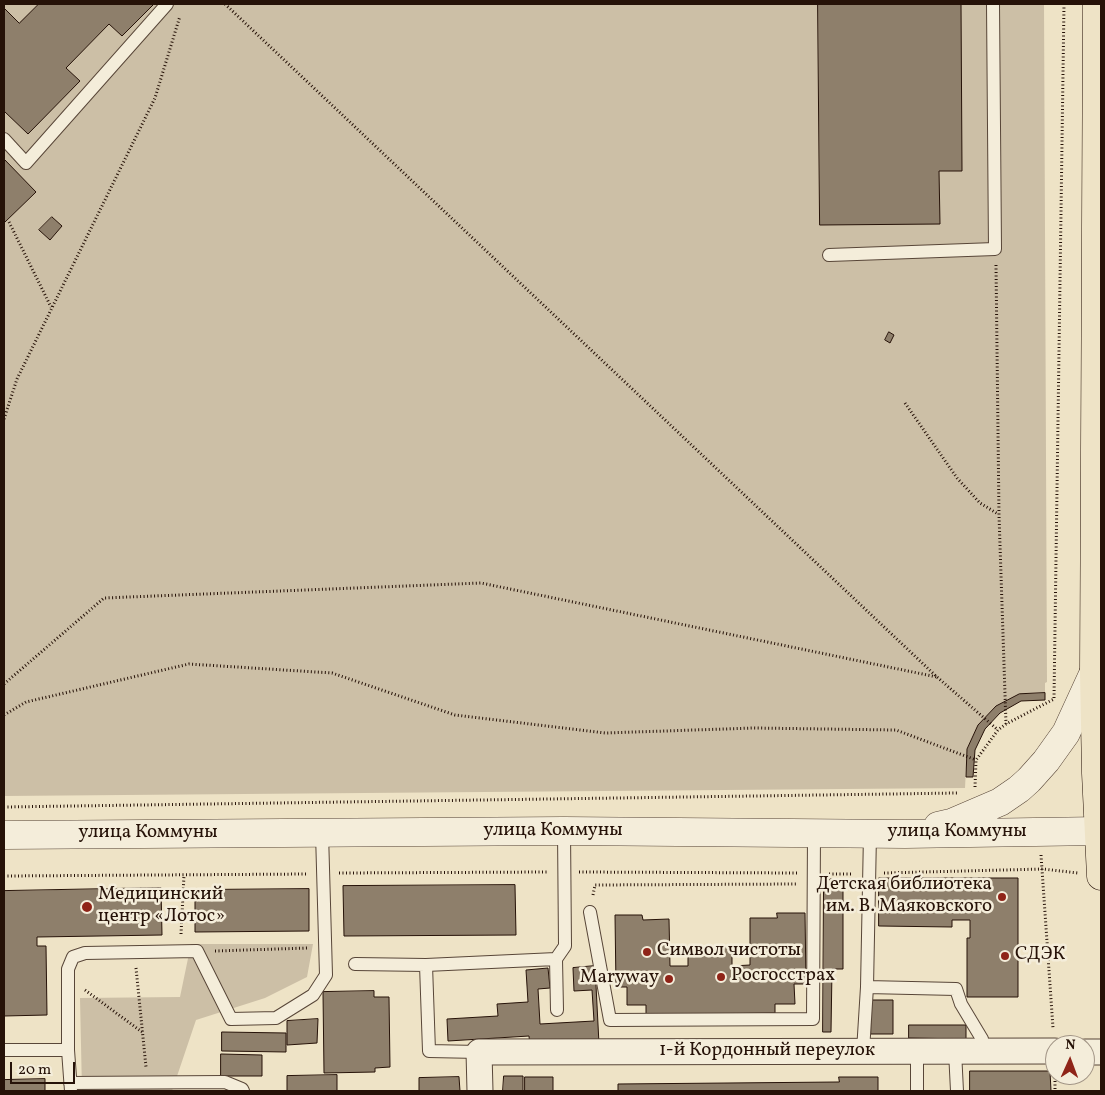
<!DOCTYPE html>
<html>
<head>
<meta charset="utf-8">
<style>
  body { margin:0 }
  #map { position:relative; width:1105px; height:1095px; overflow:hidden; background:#eee3c6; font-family:Vollkorn,serif }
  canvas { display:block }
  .frame { position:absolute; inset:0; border:5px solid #261208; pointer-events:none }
  .north { position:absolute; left:1045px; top:1035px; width:50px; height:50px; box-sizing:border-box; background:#f4edda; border:1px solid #a29586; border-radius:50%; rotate:2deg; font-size:14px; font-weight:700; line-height:20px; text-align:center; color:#261208 }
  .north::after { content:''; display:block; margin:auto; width:18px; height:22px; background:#8f2418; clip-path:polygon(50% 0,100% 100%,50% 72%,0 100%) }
  .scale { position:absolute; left:10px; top:1062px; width:65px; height:22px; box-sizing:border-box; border:2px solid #261208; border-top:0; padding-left:6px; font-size:15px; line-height:18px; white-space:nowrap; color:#261208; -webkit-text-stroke:4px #f4edda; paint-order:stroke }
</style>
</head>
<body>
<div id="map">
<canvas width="1105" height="1095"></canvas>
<div class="frame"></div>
<div class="north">N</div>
<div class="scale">20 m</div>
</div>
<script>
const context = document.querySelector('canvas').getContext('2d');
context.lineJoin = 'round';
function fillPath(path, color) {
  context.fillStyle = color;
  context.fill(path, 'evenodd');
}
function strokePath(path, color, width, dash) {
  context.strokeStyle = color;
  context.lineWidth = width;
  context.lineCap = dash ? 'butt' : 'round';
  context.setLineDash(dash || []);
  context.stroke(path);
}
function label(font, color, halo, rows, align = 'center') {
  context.font = font + ' Vollkorn,serif';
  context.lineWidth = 5;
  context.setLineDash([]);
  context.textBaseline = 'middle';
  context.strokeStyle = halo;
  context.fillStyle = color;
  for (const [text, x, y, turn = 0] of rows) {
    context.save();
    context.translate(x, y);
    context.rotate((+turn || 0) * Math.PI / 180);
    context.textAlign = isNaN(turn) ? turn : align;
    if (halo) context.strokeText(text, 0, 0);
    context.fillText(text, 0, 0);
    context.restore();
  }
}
fillPath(new Path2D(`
  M4,4h1040l3,678 -2,1v10l-26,1 -23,12 -18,19 -11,24 -2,39 -961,8z
  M191,944h122l-6,33 -42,21 -69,22 -24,71h-90l-2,-93 100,-1z`), '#ccbfa6');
const building = new Path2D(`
  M39,4h113l1,1 -31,31 -13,-12 -43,44 14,13 -52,53 -24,-23v-103l15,15z
  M818,4h143l1,167h-23l1,53 -120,1z
  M4,159l32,33 -32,31z
  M52,217l10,9 -12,14 -11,-10z
  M889,332l5,3 -4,8 -5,-3z
  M1045,693v7l-24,1 -21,12 -15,16 -10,21 -2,27h-7l1,-28 11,-24 18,-19 23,-12z
  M879,878h139v119h-51v-59h3v-18h-18v7l-73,-1z
  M824,879h19v90h-11l-1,63h-8z
  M515,885l1,50 -172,1 -1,-50z
  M161,888l1,47 -125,2v9h9l1,69 -43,1v-125z
  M309,889v42l-114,1v-42z
  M777,913h28l1,71h-12l1,20h-20v9l-129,2v-10h-19v-18h-11l-1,-72h27l1,5 26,-1 1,47h18v-18l44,-1v19l18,-1v-47h27z
  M595,966l4,78 -69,4 -1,-12 -81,5 -1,-22 51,-3 -1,-12 31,-2 -2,-32 22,-2 2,20 -12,1 2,35 54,-3 -2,-31 -18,1 -1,-23z
  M374,991v6h15l1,70 -15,1v4l-51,1 -1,-81z
  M871,1000h22v34h-22z
  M318,1019l-1,24 -30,2v-24z
  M909,1025h57v14l-57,-1z
  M222,1032l64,1v19l-64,-1z
  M221,1054l41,1v21h-41z
  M970,1071h80l1,20h-81z
  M337,1075v16h-50v-15z
  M504,1076h19v15h-20z
  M459,1077l1,14h-41v-13z
  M525,1077h28v14h-28z
  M839,1077h39v14h-260v-7l221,-2z
  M45,1079v12h-41v-11z`);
fillPath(building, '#8e7f6b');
strokePath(building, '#261208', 1);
const service = new Path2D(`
  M4,139l22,24 141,-159
  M829,255l166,-6 -2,-245
  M870,834l-3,153 89,2 5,15 21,35v12
  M590,912l20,108 203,-1 1,-186
  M556,959l1,51
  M355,964l71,1 130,-6 9,-13 -1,-115
  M426,965l3,86 50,1
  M4,1050h64
  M863,1051l4,-64
  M955,1051l2,40
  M917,1052v39
  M70,1083l155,-1 17,7 1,2
  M71,1091l-3,-41v-81l5,-12 12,-4 112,-2 34,68 45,-1 37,-23 13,-20 -4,-142`);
const minor = new Path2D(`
  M1085,1052h16
  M480,1091l-1,-39 576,-1`);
const tertiary = new Path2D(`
  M938,826l13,-3 49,-21 19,-13 10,-9 17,-19 20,-28 28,-61
  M4,835l560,-4 341,3 195,-3`);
const primary = new Path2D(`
  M1097,4l-3,668 2,101 5,103`);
strokePath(service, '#584638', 14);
strokePath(minor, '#584638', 27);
strokePath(tertiary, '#584638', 29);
strokePath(primary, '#261208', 29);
strokePath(new Path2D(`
  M225,4l712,673 61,53
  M9,222l42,85
  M996,265l3,250 7,209
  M905,403l52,75 23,25 18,11
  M4,419l13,-40 138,-281 25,-82
  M4,684l100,-86 377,-15 456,94
  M1054,698l10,-694
  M4,715l22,-13 163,-38 143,9 123,42 150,18 149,-5 142,2 80,30
  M975,787l1,-27 22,-30 8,-6 48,-25
  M4,807l953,-14
  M1041,855l12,173
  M579,872l219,1
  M339,873l209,-1
  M884,873l159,-4 35,4
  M829,874h24
  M4,876l304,-2
  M593,895l2,-10 203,-1
  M181,934l3,-59
  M215,951l93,-3
  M136,968l10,99
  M85,990l57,42
  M1055,1074v17`), '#261208', 3, [1, 2.5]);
strokePath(service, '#f4edda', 12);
strokePath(minor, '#f4edda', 25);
strokePath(tertiary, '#f4edda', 28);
strokePath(primary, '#eee3c6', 28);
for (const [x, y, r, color] of [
  [1002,897,5,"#8f2418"],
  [87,907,6,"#8f2418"],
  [647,952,5,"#8f2418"],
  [1005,956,5,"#8f2418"],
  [721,977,5,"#8f2418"],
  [669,979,5,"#8f2418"]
]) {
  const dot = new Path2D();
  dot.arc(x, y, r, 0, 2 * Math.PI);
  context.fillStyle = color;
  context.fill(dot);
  strokePath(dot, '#f4edda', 2);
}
label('19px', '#261208', '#f4edda', [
  ["улица Коммуны",553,832],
  ["улица Коммуны",957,833],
  ["улица Коммуны",148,834],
  ["1-й Кордонный переулок",767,1052]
]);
label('19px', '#261208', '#f4edda', [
  ["Детская библиотека",992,886,"right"],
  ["им. В. Маяковского",992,908,"right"],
  ["Медицинский",98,896],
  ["центр «Лотос»",98,918],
  ["Символ чистоты",657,952],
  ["СДЭК",1015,956],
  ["Росгосстрах",731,977],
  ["Maryway",659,979,"right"]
], 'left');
</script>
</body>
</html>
